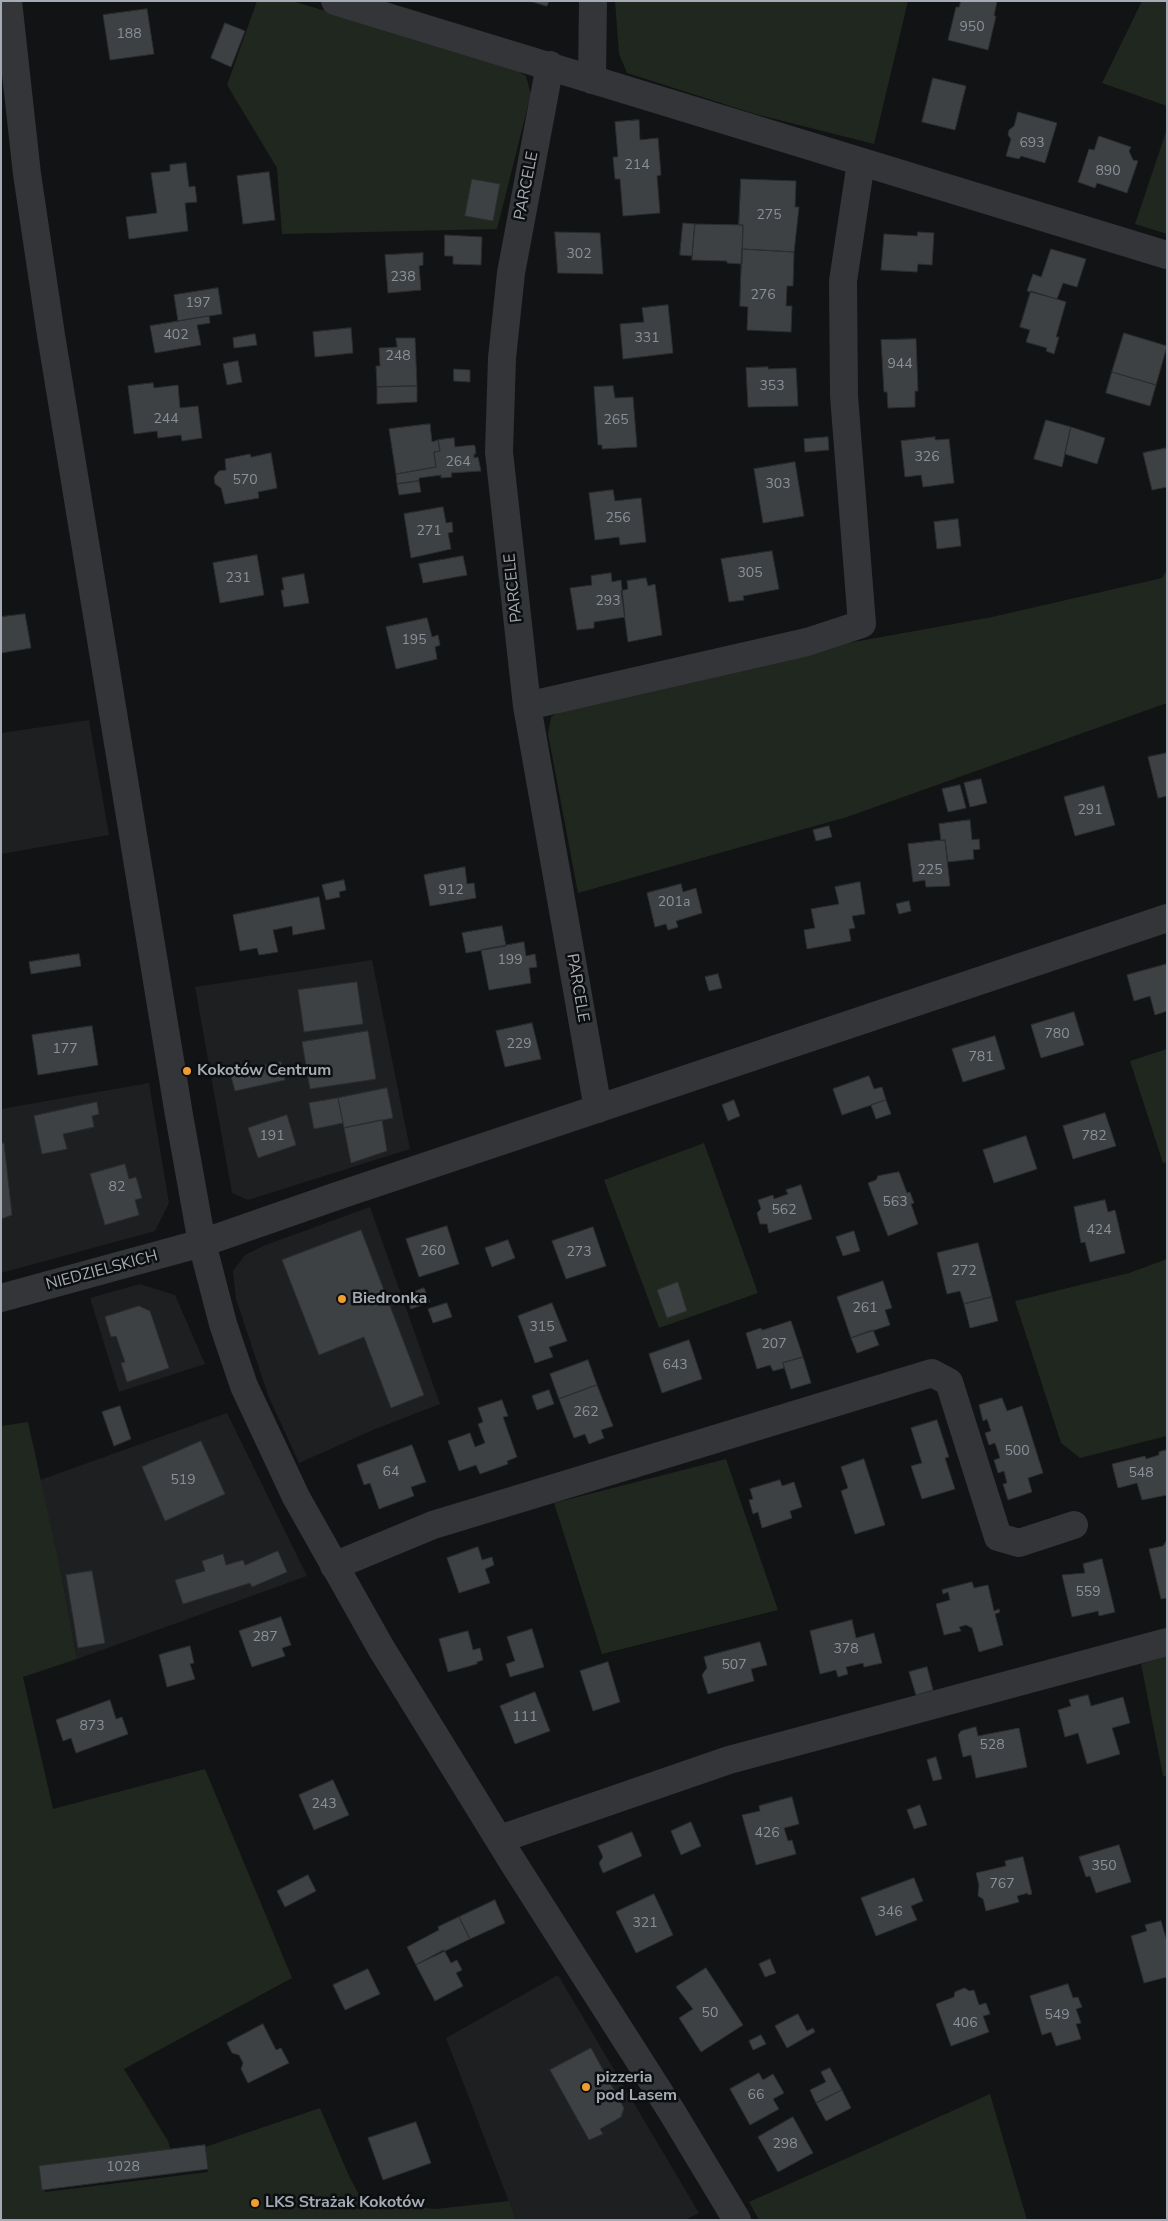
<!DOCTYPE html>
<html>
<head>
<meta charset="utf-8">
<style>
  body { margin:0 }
  #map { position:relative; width:1168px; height:2221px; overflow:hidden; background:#121314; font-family:"Nunito Sans",sans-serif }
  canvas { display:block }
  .frame { position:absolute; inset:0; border:2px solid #a4abb4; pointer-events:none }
</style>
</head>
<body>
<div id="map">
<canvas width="1168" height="2221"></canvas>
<div class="frame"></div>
</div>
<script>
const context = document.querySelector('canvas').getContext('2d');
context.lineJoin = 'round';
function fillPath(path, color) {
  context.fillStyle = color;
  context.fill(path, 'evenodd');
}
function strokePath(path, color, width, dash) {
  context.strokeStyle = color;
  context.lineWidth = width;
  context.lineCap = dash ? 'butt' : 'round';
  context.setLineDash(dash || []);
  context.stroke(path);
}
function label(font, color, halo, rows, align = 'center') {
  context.font = font + ' "Nunito Sans",sans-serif';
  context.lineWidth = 5;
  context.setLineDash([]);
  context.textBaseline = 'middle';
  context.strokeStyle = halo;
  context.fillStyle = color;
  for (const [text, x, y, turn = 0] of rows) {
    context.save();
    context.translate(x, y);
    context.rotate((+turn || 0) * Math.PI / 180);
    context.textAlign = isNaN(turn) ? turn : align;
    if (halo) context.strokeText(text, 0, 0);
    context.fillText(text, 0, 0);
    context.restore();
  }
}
fillPath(new Path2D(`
  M89,720l20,115 -108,19v-121z
  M372,960l38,189 -162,51 -16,-7 -37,-206z
  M149,1083l20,120 -14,28 -154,42v-164z
  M370,1207l70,197 -67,26 -74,33 -31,-68 -32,-96 -3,-28 12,-16 18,-9z
  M140,1284l35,11 30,69 -86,28 -29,-94z
  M227,1413l80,163 -230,83 -17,-92 -20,-87z
  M558,1975l141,238 -14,7h-169l-70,-182z`), '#1e1f21');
fillPath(new Path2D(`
  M257,1h35l214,63 20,12 5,18 -34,135 -215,5 -5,-66 -50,-83z
  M615,1h293l-34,143 -119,-30 -128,-41 -8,-19z
  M1142,1h25v105l-65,-23z
  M1167,129v105l-32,-10z
  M1167,570v133l-320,114 -269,76 -30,-159 3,-17 18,-12 257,-58 166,-30 170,-39z
  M1167,1049v113l-4,1 -33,-102z
  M704,1143l54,150 -99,35 -55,-148z
  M1167,1259v177l-87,22 -19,-15 -46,-142 114,-28z
  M28,1422l32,145 17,92 -54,18 30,132 152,-40 87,209 -168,91 44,72 3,10 -129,16 3,25 163,-20 -3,-25 115,-39 29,68 14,26 72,7 74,-8 7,19h-515v-794z
  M726,1459l52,151 -176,44 -48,-151z
  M1167,1656v120h-4l-22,-112z
  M990,2094l37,126h-268l-10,-18z`), '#1f271f');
const building = new Path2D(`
  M530,1h19l-2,5z
  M961,1h36l-3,15h2l-8,34 -40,-10 8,-33h3z
  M147,9l7,45 -44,6 -7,-45z
  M225,23l20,8 -14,36 -20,-9z
  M933,78l33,8 -11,44 -33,-8z
  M1018,112l39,11 -12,40 -24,-7 -2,3 -13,-3 5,-17 -3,-4 1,-5 5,-4z
  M639,120l1,20 18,-2 3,37 -4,1 3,37 -37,3 -3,-37h-5l-2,-22h5l-3,-35z
  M1099,136l32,11 -2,4 4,9 5,1 -11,32 -30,-10 -2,5 -17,-6 11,-33 5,1z
  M186,163l3,24 6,-1 2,16 -12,1 3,28 -59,8 -3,-22 31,-4 -6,-40 19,-2v-6z
  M269,172l6,48 -32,4 -6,-48z
  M472,179l28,5 -7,37 -28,-5z
  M741,179l55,2 -1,26h4l-5,45 -52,-3 1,-24h-4z
  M683,223l12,1 -3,32 -12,-1z
  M695,224l48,1 -1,39 -15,-1v-2l-35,-1z
  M555,232l45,1 3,41 -45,-1z
  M918,232l16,1 -2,32 -14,-1 -1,8 -36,-2 3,-36 33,2z
  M445,235l37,2 -1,28 -28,-1v-8h-8z
  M742,249l52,3 -1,34h-6l-1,20h6l-1,26 -44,-2 1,-23 -8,-1z
  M1051,249l35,10 -9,28 -14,-4 -6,16 -30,-8 6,-17 8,3z
  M423,253v12l-4,1 2,24 -33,3 -3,-38z
  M218,288l4,26 -44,7 -4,-26z
  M1031,291l35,11 -10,35h3l-5,17 -8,-3 1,-3 -21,-6 4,-12 -10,-3z
  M668,305l5,48 -50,6 -3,-35 24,-2 -2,-14z
  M209,316l1,7 -13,2 4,20 -46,8 -5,-27z
  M351,328l2,25 -38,4 -2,-25z
  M1124,333l43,13 -11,39 -44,-13z
  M255,334l2,11 -23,3 -1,-10z
  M396,338h19l2,48 -40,1 -1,-21h4l-1,-18 18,-1z
  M916,339l2,52h-3v16l-27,1 -1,-16h-3l-3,-52z
  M238,361l4,21 -15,3 -4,-21z
  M768,367v2l28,-1 2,38 -50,1 -2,-39z
  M454,369l16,1v12l-16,-1z
  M1112,372l44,13 -6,21 -44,-13z
  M153,383l1,5 24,-3 2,23 18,-2 4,32 -20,3 -1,-6 -23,3 -1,-7 -23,3 -6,-48z
  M417,386v16l-40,2v-17z
  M613,386l2,12 18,-1 4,50 -35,2v-4h-4l-4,-58z
  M1046,420l25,7 -9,40 -28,-8z
  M430,424l2,18 6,-2 2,11 -6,1 2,15 -40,7 -7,-45z
  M1071,427l34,11 -8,26 -32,-10z
  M828,437l1,13 -24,2 -1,-13z
  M935,437v3l14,-1 5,44 -31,4 -2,-12 -16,2 -4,-36z
  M454,438l1,9 18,-2 2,1 1,8h-2v4l4,-1 3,14 -30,2 1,4 -11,1v-3l-22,3v3l-22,3 -1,-10 40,-7 -2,-15 6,-1 -2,-11z
  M1167,448v39l-15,3 -9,-37z
  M271,453l6,35 -19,4 1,6 -34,6 -4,-16 -6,-4 -1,-7 5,-6 7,-1 -1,-11 25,-5 1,3z
  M795,462l9,54 -41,7 -9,-54z
  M419,481l2,11 -22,3 -2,-11z
  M613,490l2,11 26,-3 5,44 -26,3 -1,-8 -24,3 -6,-47z
  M443,507l3,16 6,-1 1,10 -5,1 3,16 -40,9 -7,-44z
  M958,519l3,27 -24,3 -3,-27z
  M772,551l7,38 -36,7 1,4 -15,2 -8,-43z
  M257,555l7,40 -44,8 -7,-40z
  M463,556l4,19 -44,8 -4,-19z
  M611,573l1,9 9,-2 4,37 -31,5v6l-17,2 -7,-42 22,-3 -1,-9z
  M304,574l5,29 -25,4 -3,-17h3l-2,-12z
  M646,578l2,8 7,-2 7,51 -34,7 -7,-51 7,-2 -1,-8z
  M25,614l6,34 -30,5v-36z
  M427,618l5,19 6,-2 2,10 -5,2 2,12 -41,10 -10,-42z
  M1167,753v43l-9,2 -10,-41z
  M981,779l6,24 -17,4 -6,-24z
  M960,785l6,23 -18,4 -6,-23z
  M1104,786l11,39 -40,11 -11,-39z
  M970,820l2,20 7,-1 1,10 -7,1 1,9 -26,3 -3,-22 -4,1 -2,-17z
  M829,826l3,11 -16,4 -3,-11z
  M945,840l5,46 -24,1 -1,-7 -12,2 -5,-38z
  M465,867l2,17 7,-1 2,15 -46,8 -6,-31z
  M344,880l2,10 -7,2 1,5 -14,3 -4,-15z
  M860,882l5,32 -13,2 3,12 -6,1 2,12 -44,8 -3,-19 11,-2 -4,-19 28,-5 -4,-17z
  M681,884l2,8 13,-4 6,25 -26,8 2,6 -10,3 -2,-6 -11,3 -8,-34z
  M319,897l6,32 -32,6 -1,-9 -19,4 5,22 -19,3 -2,-7 -17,3 -7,-36z
  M909,901l2,10 -12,3 -3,-10z
  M502,926l4,20 -40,7 -4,-20z
  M524,942l2,14 9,-2 2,13 -8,1 2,15 -42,7 -8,-40z
  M79,954l2,12 -50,8 -2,-12z
  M1167,964v47l-12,4 -5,-19 -16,5 -7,-26z
  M718,974l4,14 -13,3 -4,-14z
  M357,982l6,42 -59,8 -6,-42z
  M1074,1012l10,33 -43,13 -10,-33z
  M532,1023l9,36 -36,8 -9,-36z
  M92,1026l6,39 -60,10 -6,-40z
  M368,1031l8,48 -66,10 -8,-47z
  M995,1036l10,33 -42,13 -11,-33z
  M281,1062l4,18 -50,11 -5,-18z
  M869,1076l5,13 8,-2 4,13 -44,15 -9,-26z
  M387,1088l6,30 -49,10 -6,-30z
  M338,1098l5,25 -29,6 -5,-26z
  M734,1100l6,16 -12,5 -6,-16z
  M886,1100l5,14 -15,5 -5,-14z
  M97,1102l2,12 -7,2 2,11 -31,7 4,15 -25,5 -8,-38z
  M1105,1113l11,33 -43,13 -10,-33z
  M287,1115l9,30 -38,13 -10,-30z
  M382,1120l5,31 -36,12 -7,-35z
  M1026,1136l11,33 -43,14 -11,-33z
  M4,1143l8,72 -11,4v-75z
  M125,1164l4,15 7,-2 6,21 -7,2 4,15 -34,10 -15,-51z
  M899,1172l8,21 3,-1 4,11 -3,1 7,20 -30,12 -20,-53 8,-3 2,-4z
  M801,1185l11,34 -43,14 -2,-9h-7l-3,-11 4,-4 -3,-9 15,-5 1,4 14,-5 -2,-4z
  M1105,1200l3,12 7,-2 10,43 -35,9 -5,-20 -4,1 -7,-36z
  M447,1226l12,38 -40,13 -13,-38z
  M593,1227l13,39 -40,13 -14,-38z
  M361,1230l63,165 -33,13 -27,-71 -45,18 -37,-95z
  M854,1231l6,20 -17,5 -7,-19z
  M508,1240l7,18 -23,9 -7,-19z
  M978,1243l14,54 -28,7 -4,-13 -13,3 -10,-41z
  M883,1281l9,27 -7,2 5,15 -39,13 -14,-41z
  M678,1282l9,29 -20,7 -10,-28z
  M424,1288l6,14 -19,7 -6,-14z
  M992,1297l6,24 -28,7 -6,-24z
  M447,1303l5,14 -19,6 -5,-14z
  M552,1303l15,38 -18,6 4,10 -18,6 -17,-47z
  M139,1306l11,5 19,57 -42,14 -6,-19 4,-1 -9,-26 -5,1 -6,-20z
  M791,1321l12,36 -20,6 1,5 -11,3 -3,-6 -13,4 -11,-36 15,-5 1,2z
  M873,1330l6,15 -22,8 -6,-15z
  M689,1340l13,39 -40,14 -13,-39z
  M803,1357l8,26 -20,6 -8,-26z
  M588,1360l9,25 -38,14 -9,-25z
  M597,1385l16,41 -12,4 3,8 -15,6 -4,-10 -11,4 -15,-39z
  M549,1390l5,14 -17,6 -5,-14z
  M1002,1398l5,13 15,-5 21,67 -15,5 4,14 -24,8 -5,-16 4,-1 -3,-12 -6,2 -4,-13 6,-2 -5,-15 -6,2 -4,-12 6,-2 -4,-12 -4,2 -4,-16z
  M502,1400l6,16 -5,1 14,40 -10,4 1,3 -28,10 -4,-9 -17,6 -11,-30 22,-8 5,14 10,-4 -7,-19 5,-2 -5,-14z
  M120,1406l11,33 -17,7 -12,-34z
  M937,1420l12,37 -4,1 10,31 -33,10 -11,-33 11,-3 -11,-35z
  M201,1441l24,53 -60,27 -23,-54z
  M412,1445l14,37 -15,5 3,9 -35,13 -9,-26 -6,2 -7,-20z
  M1167,1450v45l-25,5 -5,-17 -19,5 -6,-24 33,-8 1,3 13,-4v-3z
  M864,1459l21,66 -30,9 -14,-43 7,-3 -7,-21z
  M780,1480l2,6 12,-4 8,25 -12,4 2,7 -30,10 -4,-16 -5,2 -4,-14 4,-1 -3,-10z
  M1167,1540v58l-6,1 -12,-50 14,-3z
  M478,1547l4,13 10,-3 2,8 -9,4 5,14 -31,10 -12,-35z
  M278,1551l9,21 -35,15 -2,-4 -67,21 -8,-24 30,-9 -3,-10 21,-7 3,11 17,-5 2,5z
  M1102,1559l13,53 -16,4 -1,-5 -26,6 -10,-42 23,-2 -2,-9z
  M92,1571l13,72 -27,5 -12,-73z
  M972,1582l2,6 14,-3 6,26 5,-2 1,3 -5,2 8,31 -24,7 -7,-24 -6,-3 -7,2 2,4 -17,4 -8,-31 14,-4 -2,-8 -5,2 -1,-4z
  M281,1617l10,28 -9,3 3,8 -33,11 -13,-36z
  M852,1620l4,18 18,-5 8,30 -18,4 -1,-4 -17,4 2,7 -10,3 -2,-7 -16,4 -10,-43z
  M532,1629l12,38 -34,10 -4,-13 9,-3 -8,-24z
  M468,1631l5,19 7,-2 3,12 -6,2v2l-29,8 -9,-33z
  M760,1642l7,23 -16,4 3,12 -46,13 -6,-19 5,-7 -3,-11z
  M190,1646l4,17 -4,1 5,15 -28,8 -8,-32z
  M608,1662l12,40 -27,9 -13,-40z
  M927,1667l6,23 -17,5 -7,-23z
  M535,1692l15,39 -35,13 -15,-38z
  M1088,1695l3,11 32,-9 7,26 -18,5 8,26 -33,10 -9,-31 -13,4 -7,-27 13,-4 -2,-6z
  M110,1700l6,19 6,-2 6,17 -52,19 -5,-15 -8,3 -7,-21z
  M976,1727l2,9 41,-8 8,39 -51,11 -5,-23 -8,2 -5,-22 3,-4z
  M936,1757l6,22 -9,2 -6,-21z
  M333,1780l16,35 -35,15 -15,-35z
  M792,1797l7,27 -15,4 4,13 4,-1 4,14 -40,11 -14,-50 18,-4 -1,-5z
  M920,1805l7,20 -13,4 -7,-19z
  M691,1822l10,24 -20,9 -10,-24z
  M632,1832l10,24 -39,17 -4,-10 4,-6 -5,-11z
  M1119,1845l12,37 -35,11 -6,-17 -4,1 -7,-20z
  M1023,1857l9,37 -4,1v-2l-11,3 2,6 -33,9 -3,-12 -5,-3 1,-11 -3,-12 30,-7 -1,-5z
  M308,1875l8,16 -31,16 -8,-16z
  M914,1878l9,23 -12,5 6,14 -41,16 -15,-38z
  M654,1894l19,41 -37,18 -20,-41z
  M495,1900l10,23 -35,16 -11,-22z
  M459,1917l11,22 -54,26 -9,-18 32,-17 -1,-3z
  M1161,1921l6,21v35l-23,6 -13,-47 16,-5 -2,-6z
  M444,1950l7,13 6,-3 5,10 -6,3 7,13 -28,15 -19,-36z
  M770,1959l6,14 -11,4 -6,-13z
  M706,1968l37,57 -42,27 -22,-34 14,-9 -17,-22z
  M368,1969l12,25 -35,16 -12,-25z
  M1068,1984l5,14 5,-1 4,10 -6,2 5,14 -5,1 5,15 -25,7 -5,-14 -9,3 -12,-39z
  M965,1988l4,3 5,-1 5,15 7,-2 4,11 -7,2 6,16 -38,14 -15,-42 18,-7 1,-5z
  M798,2014l9,17 6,-3 2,4 -28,16 -12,-22z
  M263,2024l13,26 5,-2 8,15 -41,20 -7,-14 2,-6 -4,-8 -7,-2 -5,-10z
  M761,2035l5,9 -13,6 -4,-9z
  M591,2048l33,60 -3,9 -21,12 3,5 -14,6 -39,-70z
  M830,2068l12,22 -26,13 -6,-13 16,-8 -5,-10z
  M759,2073l4,7 10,-6 11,19 -11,6 6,10 -29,16 -20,-36z
  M842,2090l9,18 -25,13 -10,-18z
  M793,2117l20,36 -35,19 -20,-35z
  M416,2122l15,41 -48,17 -15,-42z
  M205,2145l3,24 -166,21 -3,-24z`);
fillPath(building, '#3e4144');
strokePath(building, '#2c2d30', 1);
strokePath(new Path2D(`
  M8,1l19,173 24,161 128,780 23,128 21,81 21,62 52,111 85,151 133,216 158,248 65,108
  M335,1l832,254
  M550,65l-39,208 -9,85 -3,94 28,254 71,403
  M592,80l1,-79
  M527,706l280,-64 55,-18 -18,-228 -1,-115 18,-119
  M1,1298l201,-55 135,-47 830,-278
  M334,1566l99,-41 499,-152 17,9 49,155 21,6 55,-18
  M500,1839l229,-79 438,-118`), '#333539', 28);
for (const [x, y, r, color] of [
  [187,1071,5,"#f09c2e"],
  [342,1299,5,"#f09c2e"],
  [586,2087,5,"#f09c2e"],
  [255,2203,5,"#f09c2e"]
]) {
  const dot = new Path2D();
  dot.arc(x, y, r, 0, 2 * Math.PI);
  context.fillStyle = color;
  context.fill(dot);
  strokePath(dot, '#0d0e0f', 2);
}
label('14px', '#8a9098', null, [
  ["950",972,28],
  ["188",129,35],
  ["693",1032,144],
  ["214",637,166],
  ["890",1108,172],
  ["275",769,216],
  ["302",579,255],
  ["238",403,278],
  ["276",763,296],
  ["197",198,304],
  ["402",176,336],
  ["331",647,339],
  ["248",398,357],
  ["944",900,365],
  ["353",772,387],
  ["244",166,420],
  ["265",616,421],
  ["326",927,458],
  ["264",458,463],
  ["570",245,481],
  ["303",778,485],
  ["256",618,519],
  ["271",429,532],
  ["305",750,574],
  ["231",238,579],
  ["293",608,602],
  ["195",414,641],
  ["291",1090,811],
  ["225",930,871],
  ["912",451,891],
  ["201a",674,903],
  ["199",510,961],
  ["780",1057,1035],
  ["229",519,1045],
  ["177",65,1050],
  ["781",981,1058],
  ["191",272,1137],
  ["782",1094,1137],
  ["82",117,1188],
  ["563",895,1203],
  ["562",784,1211],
  ["424",1099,1231],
  ["260",433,1252],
  ["273",579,1253],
  ["272",964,1272],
  ["261",865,1309],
  ["315",542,1328],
  ["207",774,1345],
  ["643",675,1366],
  ["262",586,1413],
  ["500",1017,1452],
  ["64",391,1473],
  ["548",1141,1474],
  ["519",183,1481],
  ["559",1088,1593],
  ["287",265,1638],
  ["378",846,1650],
  ["507",734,1666],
  ["111",525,1718],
  ["873",92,1727],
  ["528",992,1746],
  ["243",324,1805],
  ["426",767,1834],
  ["350",1104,1867],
  ["767",1002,1885],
  ["346",890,1913],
  ["321",645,1924],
  ["50",710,2014],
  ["549",1057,2016],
  ["406",965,2024],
  ["66",756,2096],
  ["298",785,2145],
  ["1028",123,2168]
]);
label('16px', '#a4abb4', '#0d0e0f', [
  ["PARCELE",527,186,-79],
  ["PARCELE",514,588,-96],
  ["PARCELE",577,988,80],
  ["NIEDZIELSKICH",102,1271,-15]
]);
label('bold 16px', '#a4abb4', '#0d0e0f', [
  ["Kokotów Centrum",197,1071],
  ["Biedronka",352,1299],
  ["pizzeria",596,2078],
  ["pod Lasem",596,2096],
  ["LKS Strażak Kokotów",265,2203]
], 'left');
</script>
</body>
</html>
